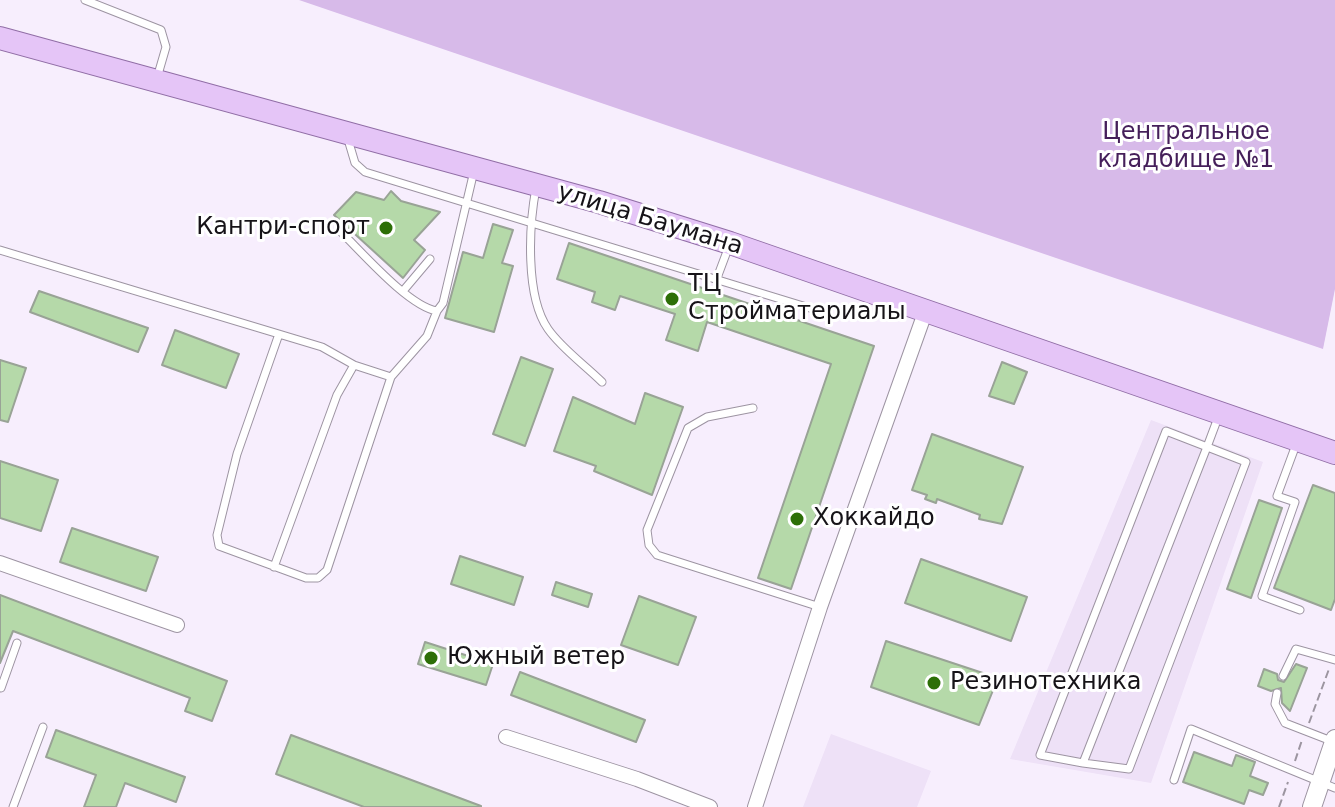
<!DOCTYPE html>
<html>
<head>
<meta charset="utf-8">
<style>
  body { margin:0 }
  canvas { display:block; background:#f7eefd }
</style>
</head>
<body>
<canvas width="1335" height="807"></canvas>
<script>
const context = document.querySelector('canvas').getContext('2d');
context.lineJoin = 'round';
function fillPath(path, color) {
  context.fillStyle = color;
  context.fill(path, 'evenodd');
}
function strokePath(path, color, width, dash) {
  context.strokeStyle = color;
  context.lineWidth = width;
  context.lineCap = dash ? 'butt' : 'round';
  context.setLineDash(dash || []);
  context.stroke(path);
}
function label(font, color, halo, rows, align = 'center') {
  context.font = font + ' "DejaVu Sans",sans-serif';
  context.lineWidth = 6;
  context.setLineDash([]);
  context.textBaseline = 'middle';
  context.strokeStyle = halo;
  context.fillStyle = color;
  for (const [text, x, y, turn = 0] of rows) {
    context.save();
    context.translate(x, y);
    context.rotate((+turn || 0) * Math.PI / 180);
    context.textAlign = isNaN(turn) ? turn : align;
    if (halo) context.strokeText(text, 0, 0);
    context.fillText(text, 0, 0);
    context.restore();
  }
}
fillPath(new Path2D(`
  M1151,420l112,42 -112,321 -141,-24z
  M831,734l100,37 -14,36h-114z`), '#eee1f7');
fillPath(new Path2D(`
  M299,0h1036v289l-12,60z`), '#d7bae9');
const building = new Path2D(`
  M391,191l10,10 39,11 -26,28 11,10 -22,28 -69,-63 22,-23 28,8z
  M493,224l20,6 -11,33 11,3 -19,66 -49,-14 18,-66 20,6z
  M569,243l305,103 -83,243 -33,-11 73,-214 -124,-42 -9,29 -32,-11 9,-26 -55,-18 -5,14 -23,-8 3,-10 -38,-13z
  M39,291l109,37 -10,24 -108,-40z
  M175,330l64,24 -13,34 -64,-23z
  M521,357l32,12 -28,77 -32,-12z
  M0,360l26,8 -18,54 -8,-2z
  M1002,362l25,10 -13,32 -25,-8z
  M645,393l38,14 -31,88 -58,-24 2,-5 -42,-15 19,-54 62,27z
  M932,434l91,33 -21,57 -23,-5 1,-4 -43,-16 -1,4 -11,-4 2,-4 -15,-5z
  M0,461l58,19 -17,51 -41,-13z
  M1313,485l22,8v106l-4,11 -57,-22z
  M1259,500l23,8 -31,90 -24,-9z
  M72,528l86,29 -12,34 -86,-29z
  M460,556l63,21 -9,28 -63,-21z
  M921,559l106,38 -16,44 -106,-38z
  M556,582l36,12 -4,13 -36,-12z
  M0,595l227,86 -15,40 -27,-10 5,-13 -177,-67 -13,32z
  M639,596l57,21 -18,48 -57,-20z
  M886,641l112,37 -19,47 -108,-38z
  M425,642l68,22 -7,21 -68,-21z
  M1296,664l11,4 -17,43 -8,-8 -1,-15 -10,3 -13,-5 6,-17 13,5 1,6 6,2z
  M520,672l125,48 -9,22 -125,-47z
  M56,730l129,47 -9,25 -51,-19 -9,24h-32l12,-32 -50,-18z
  M291,735l190,71v1h-117l-88,-33z
  M1194,752l38,14 4,-11 19,7 -5,14 18,7 -5,12 -14,-5 -5,14 -61,-22z`);
fillPath(building, '#b5d9a9');
strokePath(building, '#99a396', 2);
const service = new Path2D(`
  M85,0l76,30 5,17 -9,31
  M347,136l8,27 10,9 448,137
  M536,188c-7,37 -11,108 12,141 14,20 37,36 54,53
  M340,231c22,21 68,75 97,80l6,-8 31,-132
  M0,250l322,97 32,18 37,12
  M717,278l12,-32
  M403,291l27,-32
  M279,334l-42,120 -20,81 2,11 87,32h12l9,-8 64,-193 36,-41 10,-25
  M753,408l-46,9 -19,11 -41,102 2,15 8,10 163,52
  M1297,442l-20,54 18,6 -33,94 38,14
  M274,567l63,-172 17,-30
  M1283,676l13,-27 39,11
  M1,688l16,-45
  M1277,693l-2,11 10,19 49,19
  M1083,763l-43,-8 126,-324 80,31 -117,307 -46,-6 124,-316 12,-32
  M1174,780l17,-51 144,59
  M13,807l30,-80`);
const minor = new Path2D(`
  M0,563l177,62
  M506,737l131,42 73,28
  M755,807l65,-200 106,-297`);
const tertiary = new Path2D(`
  M1312,807l23,-68`);
const primary = new Path2D(`
  M0,38l599,164 131,41 605,210`);
strokePath(service, '#9d94a2', 9);
strokePath(minor, '#9d94a2', 16);
strokePath(tertiary, '#9d94a2', 20);
strokePath(primary, '#916ea6', 24);
strokePath(new Path2D(`
  M1309,723l20,-54
  M1295,761l7,-21
  M1279,807l9,-25`), '#9c95a0', 2, [8, 4]);
strokePath(service, '#fff', 7);
strokePath(minor, '#fff', 14);
strokePath(tertiary, '#fff', 18);
strokePath(primary, '#e5c5f7', 22);
for (const [x, y, r, color] of [
  [386,228,8,"#2d6f07"],
  [672,299,8,"#2d6f07"],
  [797,519,8,"#2d6f07"],
  [431,658,8,"#2d6f07"],
  [934,683,8,"#2d6f07"]
]) {
  const dot = new Path2D();
  dot.arc(x, y, r, 0, 2 * Math.PI);
  context.fillStyle = color;
  context.fill(dot);
  strokePath(dot, '#fff', 3);
}
label('24px', '#451f5a', '#fff', [
  ["Центральное",1186,133],
  ["кладбище №1",1186,161]
]);
label('24px', '#161318', '#fff', [
  ["улица Баумана",650,220,17]
]);
label('24px', '#161318', '#fff', [
  ["Кантри-спорт",370,228,"right"],
  ["ТЦ",688,285],
  ["Стройматериалы",688,313],
  ["Хоккайдо",813,519],
  ["Южный ветер",447,658],
  ["Резинотехника",950,683]
], 'left');
</script>
</body>
</html>
